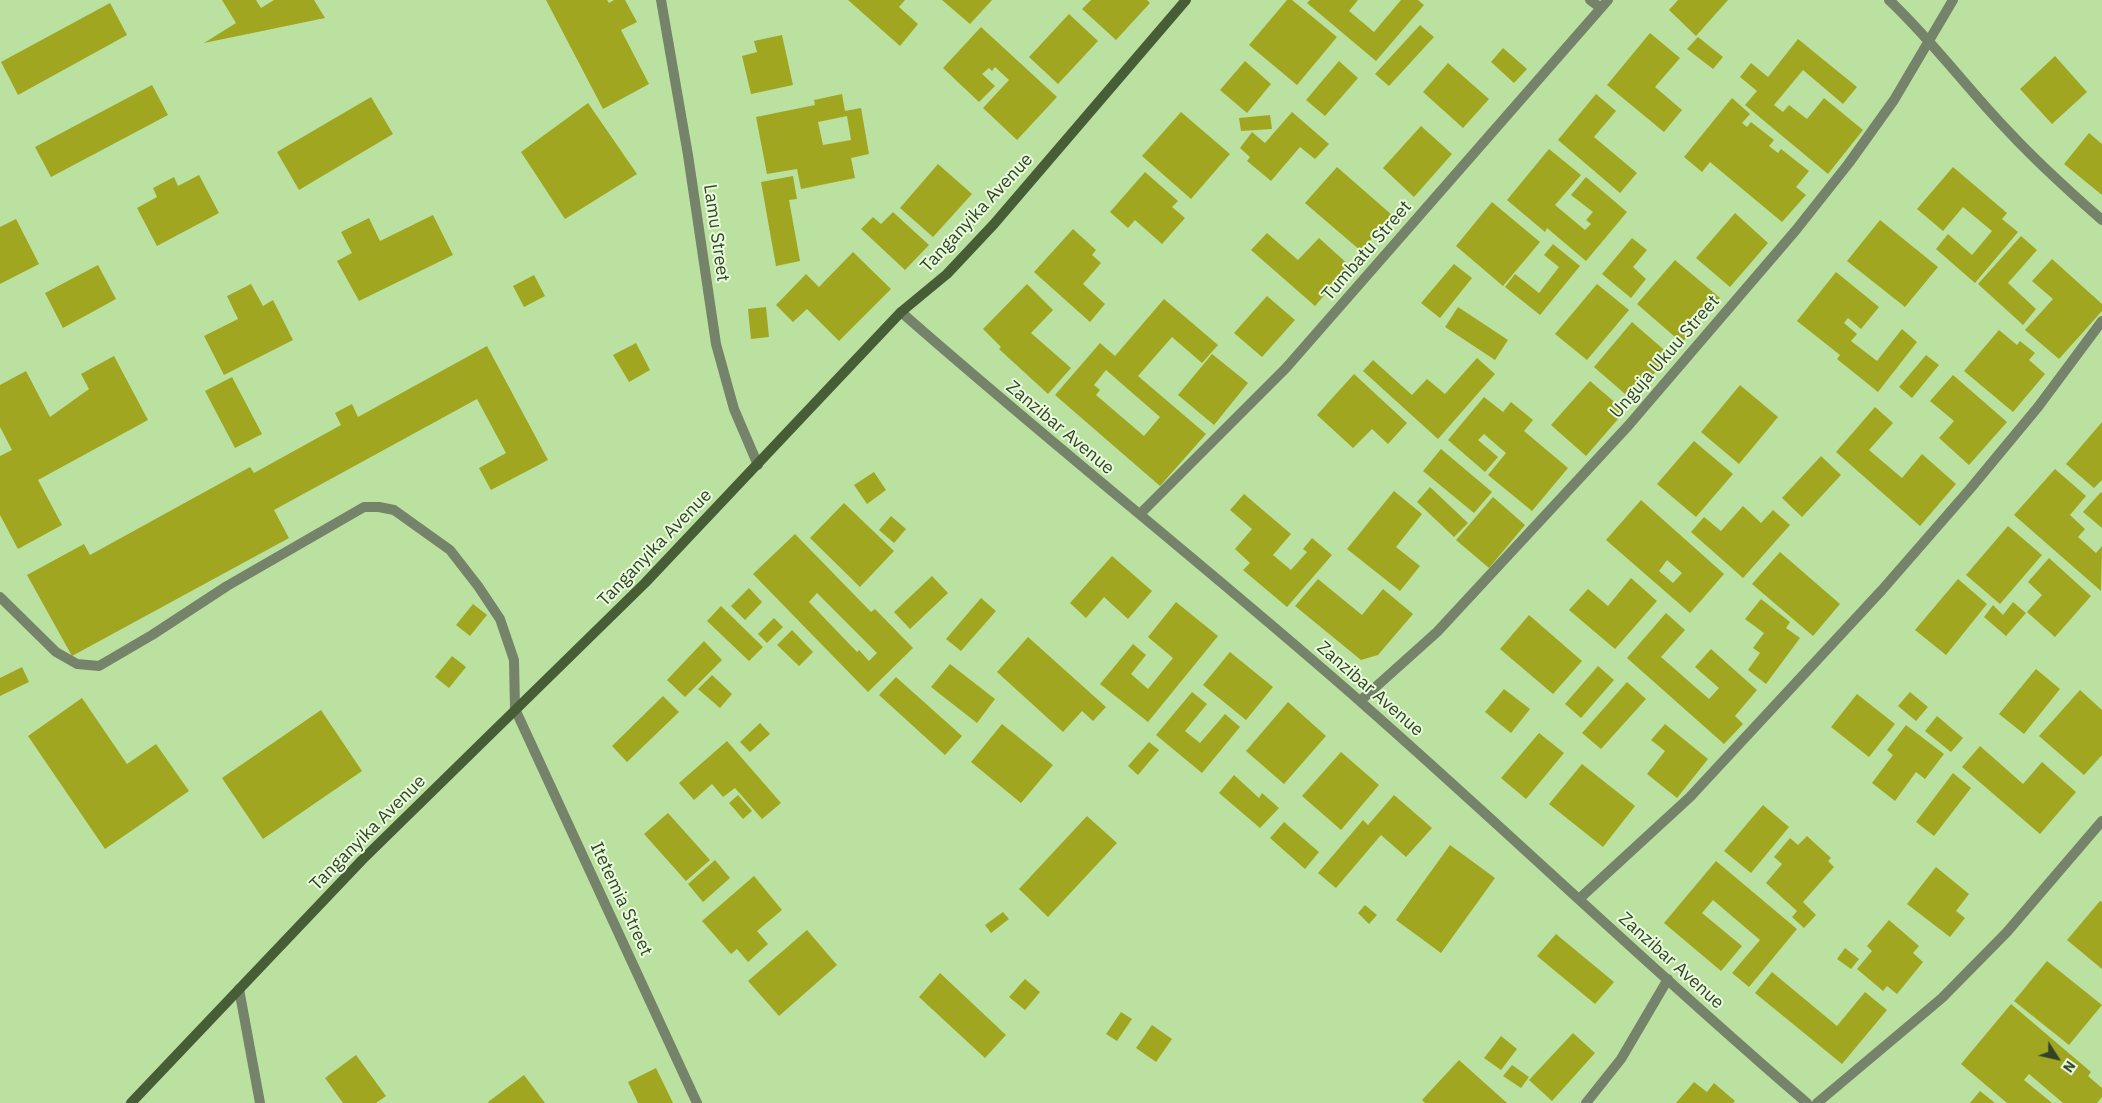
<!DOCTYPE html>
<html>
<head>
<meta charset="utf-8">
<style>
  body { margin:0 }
  #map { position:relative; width:2102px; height:1103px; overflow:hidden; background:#bbe1a0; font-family:"IBM Plex Sans",sans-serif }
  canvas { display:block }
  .north { position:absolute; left:2032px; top:1033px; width:50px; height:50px; -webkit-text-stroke:4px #e8fcdb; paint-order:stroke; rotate:125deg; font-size:14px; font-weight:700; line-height:20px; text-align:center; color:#334228 }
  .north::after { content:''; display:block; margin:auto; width:18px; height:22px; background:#334228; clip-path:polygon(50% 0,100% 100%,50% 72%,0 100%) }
</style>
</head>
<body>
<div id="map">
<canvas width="2102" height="1103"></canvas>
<div class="north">N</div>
</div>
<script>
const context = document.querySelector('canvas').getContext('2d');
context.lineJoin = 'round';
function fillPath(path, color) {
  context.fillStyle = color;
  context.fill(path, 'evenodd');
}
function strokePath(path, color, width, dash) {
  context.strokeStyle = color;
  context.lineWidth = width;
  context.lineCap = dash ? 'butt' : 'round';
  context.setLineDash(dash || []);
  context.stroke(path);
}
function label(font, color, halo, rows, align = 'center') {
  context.font = font + ' "IBM Plex Sans",sans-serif';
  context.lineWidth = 4;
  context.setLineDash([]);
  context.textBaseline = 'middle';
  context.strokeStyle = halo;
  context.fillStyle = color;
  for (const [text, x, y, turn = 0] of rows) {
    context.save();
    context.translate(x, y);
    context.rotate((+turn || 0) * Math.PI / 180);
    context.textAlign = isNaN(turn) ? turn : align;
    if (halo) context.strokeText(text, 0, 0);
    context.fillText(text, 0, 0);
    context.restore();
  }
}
fillPath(new Path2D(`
  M222,0h34l5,8 13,-8h40l11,18 -121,25 32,-20z
  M546,0h61l2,3 5,-3h11l12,22 -16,8 28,54 -46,25z
  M848,0h57l-6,7 19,17 -18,22z
  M942,0h50l-22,24z
  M1091,0h56l3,3 -34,37 -34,-31z
  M1287,0h5l45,37 -40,48 -48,-40z
  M1310,0h48l-9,11 25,21 27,-32h17l6,5 -48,56 -69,-58z
  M1678,0h50l-32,36 -27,-26z
  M110,3l17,32 -109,60 -17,-33z
  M1069,14l29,27 -40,43 -29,-27z
  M1420,25l14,12 -45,49 -14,-12z
  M981,27l76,70 -40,43 -34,-32 26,-28 -14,-13 -3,4 -3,-3 -7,6 13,12 -16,16 -36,-34z
  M1650,33l30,25 -25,29 27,23 -18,22 -57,-47z
  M782,35l11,50 -42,9 -9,-38 15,-4 -3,-11z
  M1698,37l25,20 -10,12 -26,-20z
  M1798,39l59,48 -14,17 -40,-34 -29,35 9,7 6,-7 18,14 17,-21 39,32 -35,44 -83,-69 12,-14 -17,-14 11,-14 17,14z
  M1503,48l24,21 -13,14 -23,-21z
  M2055,56l32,36 -35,32 -32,-35z
  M1245,61l26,23 -24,29 -27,-23z
  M1339,61l19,17 -33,38 -19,-16z
  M1448,63l41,36 -26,29 -40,-36z
  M152,85l16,30 -117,62 -16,-30z
  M842,94l3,17 16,-3 8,46 -18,4 4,20 -54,11 -4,-20 -30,5 -11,-57 59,-12 -1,-5zM847,116l4,24 -28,5 -5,-23z
  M1596,94l20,17 -22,26 43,36 -17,20 -62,-53z
  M371,97l22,37 -94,56 -22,-38z
  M1732,98l18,16 -8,9 5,4 4,-5 23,18 -5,6 9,7 3,-4 28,22 -13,16 10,8 -24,27 -72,-60 -8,10 -18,-15z
  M588,103l49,71 -72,45 -44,-67z
  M1181,112l49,42 -39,45 -49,-43z
  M1292,112l37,32 -14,15 -15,-12 -29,34 -24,-20 3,-4 -10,-9 12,-16 13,11z
  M1270,115l2,14 -31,2 -2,-13z
  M1421,126l31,28 -38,43 -31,-29z
  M2089,133l13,11v51l-38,-31z
  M1549,149l32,26 -26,30 30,25 6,-6 -5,-4 7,-8 -22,-17 15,-18 41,35 -41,49 -39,-33 -2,4 -38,-32z
  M938,164l34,30 -39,43 -33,-29z
  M1337,167l55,48 -31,36 -56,-48z
  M1953,167l54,46 -5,6 16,13 -43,51 -39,-34 12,-15 24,21 20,-24 -29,-24 -20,24 -26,-22z
  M1145,172l33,29 -6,6 13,11 -23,26 -27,-24 -7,8 -18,-16z
  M199,175l20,38 -62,33 -20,-38 20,-11 -4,-9 21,-11 4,9z
  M793,176l4,23 -8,1 11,61 -24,5 -15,-84z
  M1492,202l48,40 -37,44 -47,-40z
  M893,212l36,33 -24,25 -44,-41 12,-12 8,7z
  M1735,213l33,30 -38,44 -34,-29z
  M433,215l20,40 -94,46 -22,-40 15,-8 -11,-21 28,-14 11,23z
  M16,219l23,45 -39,20v-57z
  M1880,220l58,47 -33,40 -58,-46z
  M1073,229l23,21 -4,5 9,8 -18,21 22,20 -15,18 -56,-50z
  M1267,233l31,27 21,-22 31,28 -35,40 -64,-56z
  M2021,236l16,14 -29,33 28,26 -13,16 -45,-41z
  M1632,238l15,12 -14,17 13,12 -15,19 -29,-24z
  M1553,244l27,22 -40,49 -35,-28 10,-13 24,19 20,-26 -15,-12z
  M853,252l38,37 -52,52 -32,-32 -14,13 -17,-17 30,-31 13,13z
  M2052,259l50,45v7l-43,48 -34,-29 28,-31 -21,-18z
  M1675,260l45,38 -38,45 -45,-39z
  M1454,264l18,14 -32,40 -19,-15z
  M98,265l18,34 -53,29 -18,-35z
  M1836,272l43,35 -18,22 -13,-11 -4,5 13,11 -6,7 26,20 25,-32 15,13 -39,50 -41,-33 3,-4 -43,-34z
  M534,275l11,21 -21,11 -11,-21z
  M251,284l12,22 10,-6 20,40 -69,35 -20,-39 34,-17 -11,-23z
  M1027,284l26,26 -22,23 40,35 -23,26 -49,-45 2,-2 -18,-18z
  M1597,284l32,26 -42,50 -32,-26z
  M1267,296l28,24 -33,37 -28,-24z
  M1164,299l54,46 -16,18 -30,-26 -34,39 68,58 -46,52 -105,-91 45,-52 15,13zM1106,370l54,47 -16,19 -48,-41 4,-5 -6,-5z
  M766,307l3,30 -18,2 -3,-30z
  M1458,307l50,33 -13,20 -50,-33z
  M1632,322l38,33 -38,45 -38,-33z
  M1999,330l18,15 3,-4 15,12 -6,7 16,14 -32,38 -49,-41z
  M636,343l14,27 -21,12 -16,-27z
  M487,346l61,114 -57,30 -12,-22 27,-15 -29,-54 -203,111 15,28 -217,118 -45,-81 57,-31 6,11 160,-88 4,6 87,-48 -6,-12 17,-9 6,13z
  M1212,354l36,29 -34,42 -36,-30z
  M1926,355l13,10 -27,33 -13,-11z
  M114,356l34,64 -110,60 24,45 -44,24 -18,-34v-59l12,-6 -12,-23v-42l26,-14 24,46 39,-28 -8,-15z
  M1477,358l18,16 -57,65 -75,-68 10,-11 39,35 15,-16 18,15z
  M1354,374l53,49 -19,21 -16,-15 -19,19 -36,-33z
  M1953,375l54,47 -38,43 -30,-27 15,-17 -24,-20z
  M232,377l30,57 -27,14 -30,-57z
  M1590,381l35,30 -39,45 -35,-31z
  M1740,385l38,32 -39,47 -38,-32z
  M1484,397l19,15 8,-10 22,18 -9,11 44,37 -36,43 -44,-36 18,-22 -22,-19 -6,6 20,17 -13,15 -37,-32z
  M1875,407l18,16 -24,27 33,28 20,-24 34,30 -36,42 -84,-74z
  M2102,422v58l-8,8 -28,-24z
  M1694,441l39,33 -37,43 -39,-33z
  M1441,449l51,43 -18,21 -51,-42z
  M1821,456l20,19 -39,42 -20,-19z
  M2055,469l31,27 -16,19 15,14 -7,8 18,16 6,-7 -1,45 -87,-76z
  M874,472l12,18 -19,14 -13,-19z
  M1430,487l38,36 -14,14 -37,-35z
  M1394,491l28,23 -26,33 24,19 -20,25 -53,-42z
  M2101,492l1,1v35l-19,-16z
  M1244,494l47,40 -18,21 18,15 16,-18 -4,-3 9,-11 20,17 -45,52 -44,-37 7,-7 -15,-14 17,-20 -22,-19z
  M1493,497l32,28 -36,43 -33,-28z
  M1641,500l83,74 -34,39 -84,-73zM1667,560l15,13 -9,10 -14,-12z
  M844,503l50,48 -34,36 -50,-49z
  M1743,506l18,17 12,-13 17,15 -47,53 -52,-46 13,-15 17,14z
  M891,516l15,13 -12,14 -15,-13z
  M2008,526l34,29 -42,49 -34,-29z
  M795,534l76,78 4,-3 38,39 -45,44 -115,-118zM817,593l60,60 -8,8 -10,-11 -2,2 -48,-50z
  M1780,552l60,52 -27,32 -61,-52z
  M1112,556l40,35 -24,28 -24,-22 -18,21 -16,-15z
  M2049,558l42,38 -36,41 -28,-25 15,-17 -14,-13z
  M932,576l16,17 -38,36 -16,-17z
  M1631,578l26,23 -42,48 -46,-39 19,-21 20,17z
  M1318,579l44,36 21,-26 30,25 -35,41 -17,5 -66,-54z
  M1958,579l29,25 -41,51 -31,-25z
  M749,588l13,14 -17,18 -14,-14z
  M981,598l15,13 -35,40 -15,-12z
  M1761,599l29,23 -4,6 14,10 -34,46 -18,-14 12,-17 -7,-5 11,-15 -19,-14z
  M1176,602l42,34 -70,86 -48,-38 33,-40 13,11 -15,19 17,15 25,-31 -25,-21z
  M2013,602l13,11 -20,23 -22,-19 9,-12 10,10z
  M473,604l14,11 -17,21 -14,-11z
  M721,606l42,41 -14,14 -42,-40z
  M1666,613l19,17 -24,27 48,42 10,-11 -24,-21 16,-18 46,41 -22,26 8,8 -19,20 -97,-86z
  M1529,615l53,46 -29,33 -53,-45z
  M774,618l9,9 -16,16 -9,-9z
  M792,630l21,22 -14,14 -22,-21z
  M1028,637l78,70 -13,14 -11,-10 -19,21 -66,-60z
  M704,641l18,19 -37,37 -18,-17z
  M1230,652l43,35 -27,33 -43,-35z
  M452,656l14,11 -17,21 -14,-11z
  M950,664l45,35 -18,24 -46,-36z
  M1598,666l16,14 -33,38 -16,-14z
  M22,667l7,15 -29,14v-18z
  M2036,669l24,20 -36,45 -25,-20z
  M712,675l20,19 -12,14 -22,-19z
  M896,677l66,59 -17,19 -66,-60z
  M1627,682l19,17 -45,50 -19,-16z
  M1504,689l26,20 -19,24 -26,-21z
  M2080,690l22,20v45l-18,20 -45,-39z
  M1192,692l15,12 -22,27 15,12 25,-29 15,13 -38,46 -46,-38z
  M1910,692l18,15 -12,14 -18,-15z
  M1857,694l38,30 -26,33 -38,-30z
  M663,696l16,16 -52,50 -15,-16z
  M82,698l45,66 29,-20 33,47 -84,58 -77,-113z
  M1288,702l38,34 -42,48 -38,-33z
  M321,710l41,61 -99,68 -41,-61z
  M1937,716l26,22 -12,14 -26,-21z
  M760,723l10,11 -20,18 -10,-10z
  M1002,724l51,41 -32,38 -50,-41z
  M1665,724l43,35 -31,39 -30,-24 18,-23 -14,-11z
  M1906,725l38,29 -19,25 -9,-7 -21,29 -23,-18 21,-28 -6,-5z
  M1539,733l25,20 -38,46 -25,-21z
  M727,741l54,62 -19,16 -27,-31 -12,9 -11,-13 -18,16 -15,-17z
  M1149,742l10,8 -21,25 -10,-9z
  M1980,746l43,38 19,-22 34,30 -36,42 -78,-67z
  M1341,752l38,33 -38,45 -39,-34z
  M1582,764l53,42 -32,41 -54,-43z
  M1953,773l18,15 -37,48 -18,-14z
  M1234,775l25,23 3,-5 17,15 -19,20 -41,-35z
  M738,795l14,16 -9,8 -14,-16z
  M1394,795l38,33 -26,29 -25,-22 -45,53 -18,-15 45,-53 5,5z
  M1763,805l26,22 -38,46 -27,-22z
  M668,813l42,47 -24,21 -42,-47z
  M1087,816l30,27 -69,74 -29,-28z
  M1284,822l35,30 -14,17 -35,-31z
  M1807,836l24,22 -3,3 6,6 -31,35 13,13 -12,13 -12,-11 5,-6 -31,-28 16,-19 -8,-7 16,-19 8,7z
  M1450,845l45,33 -54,75 -45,-33z
  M715,860l15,18 -27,24 -15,-18z
  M1716,861l81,68 -48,58 -17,-14 28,-33 -47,-40 -11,13 40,33 -21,25 -57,-48z
  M1936,867l33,27 -13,17 9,7 -15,19 -43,-33z
  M754,876l28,34 -25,21 11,13 -20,18 -11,-13 -6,5 -29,-33z
  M2100,901l2,1v67l-35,-29z
  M1365,905l12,10 -8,9 -11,-11z
  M1003,912l6,7 -18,14 -6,-8z
  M1889,920l30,26 -6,7 10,9 -26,32 -10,-8 -4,5 -26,-22 15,-18 -5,-5z
  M807,930l30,35 -58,51 -31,-35z
  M1556,934l58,48 -19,22 -58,-48z
  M1845,948l14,11 -8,10 -14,-10z
  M2047,961l55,44 -33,40 -55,-44z
  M1772,972l65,54 28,-34 22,18 -45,54 -87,-71z
  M940,973l66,62 -21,23 -66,-61z
  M1025,979l15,13 -15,18 -16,-13z
  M2011,1004l80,68 -3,4 14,12v9l-5,6h-34l-34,-29 -5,6 28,23h-45l-46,-39z
  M1121,1012l11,7 -15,22 -11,-7z
  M1152,1025l20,14 -16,23 -20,-14z
  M1573,1033l22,20 -43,48 -23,-21z
  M1501,1036l16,13 -16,21 -17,-12z
  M356,1055l30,41 -10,7h-33l-18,-25z
  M1459,1060l48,43h-82l-3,-3z
  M1512,1065l17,12 -8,11 -18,-12z
  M656,1068l17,35h-35l-10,-21z
  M524,1075l21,28h-56l-1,-1z
  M1694,1082l13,10 7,-9 21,18 -2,2h-57z
  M1980,1091l15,12h-25z`), '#a0a620');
strokePath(new Path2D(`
  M0,597l56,55 21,12 22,2 53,-31 75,-49 137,-79h15l15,3 56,40 28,36 22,33 14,41 1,49`), '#748369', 10);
strokePath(new Path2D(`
  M661,0l27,155 28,189 18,65 24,56
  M1590,0l11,8
  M1889,0c44,41 79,90 121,133 29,31 60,59 92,87
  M901,312c151,133 310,258 461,391 150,132 294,271 445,400
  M1140,514l146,-146 322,-368
  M1360,701l77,-69 191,-206 168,-196 53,-67 45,-63 59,-100
  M515,709l182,394
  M1579,899l111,-102 192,-207 88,-101 68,-82 64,-86
  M239,989l21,114
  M1586,1103l35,-44 47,-80
  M1817,1103l125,-105 65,-66 95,-111`), '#748369', 10);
strokePath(new Path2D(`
  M131,1103l231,-243 283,-277 256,-271 46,-38 47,-50 192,-224`), '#475d36', 10);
label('18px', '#334228', '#e8fcdb', [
  ["Tanganyika Avenue",977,213,-47],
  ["Lamu Street",716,233,82],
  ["Tumbatu Street",1367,251,-49],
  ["Unguja Ukuu Street",1665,357,-49],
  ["Zanzibar Avenue",1060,428,40],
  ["Tanganyika Avenue",655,548,-46],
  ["Zanzibar Avenue",1370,689,41],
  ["Tanganyika Avenue",368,833,-45],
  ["Itetemia Street",621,899,65],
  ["Zanzibar Avenue",1671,961,42]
]);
</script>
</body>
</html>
